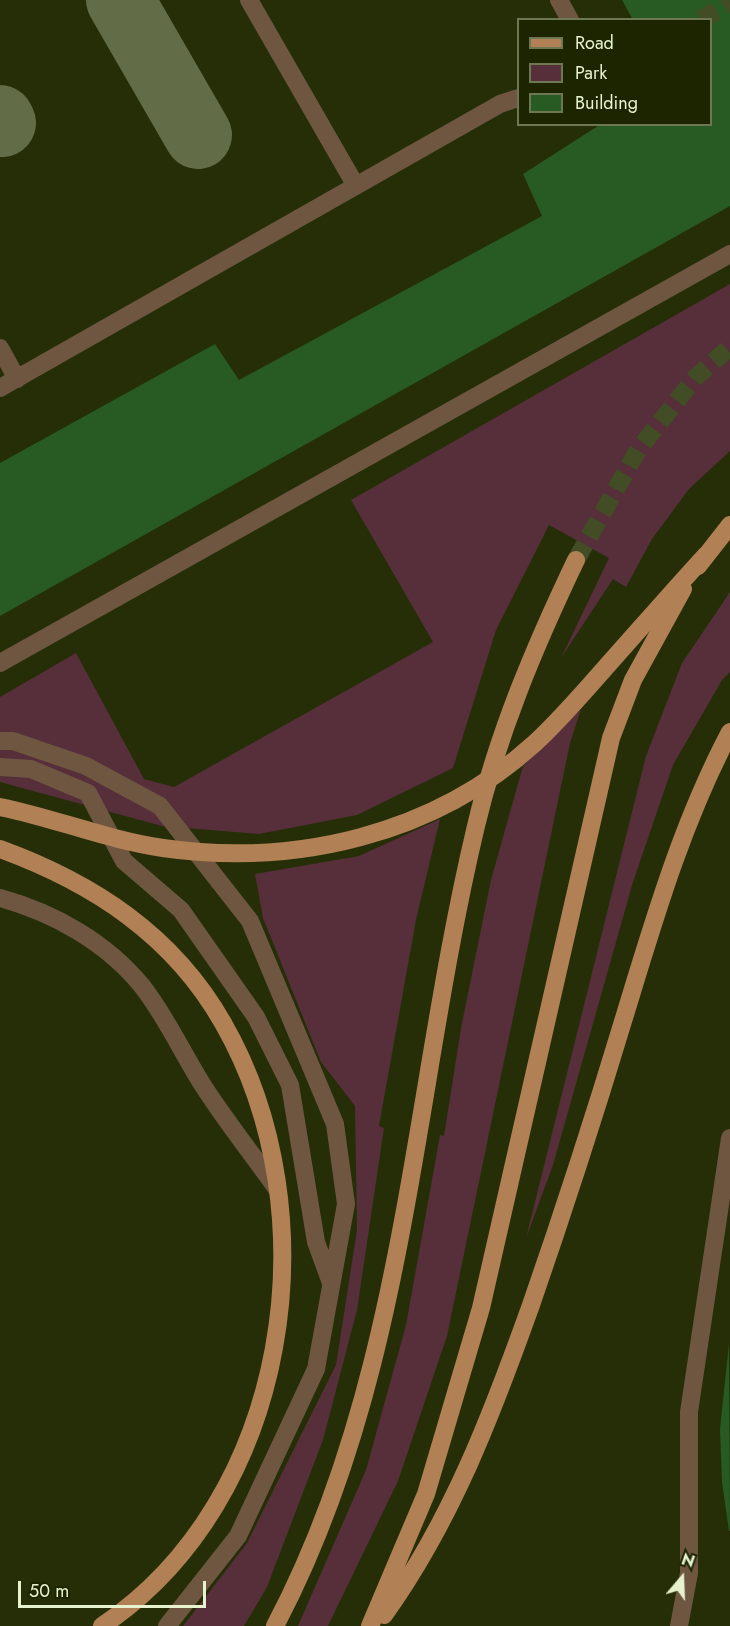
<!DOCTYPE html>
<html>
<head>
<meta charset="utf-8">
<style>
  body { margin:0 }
  #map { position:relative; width:730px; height:1626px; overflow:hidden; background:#252e07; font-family:Jost,sans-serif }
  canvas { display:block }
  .legend { position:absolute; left:517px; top:18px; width:195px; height:108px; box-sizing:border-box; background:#1c2400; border:2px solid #6d7752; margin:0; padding:8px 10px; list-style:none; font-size:18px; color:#e7f3ce }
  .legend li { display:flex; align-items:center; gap:12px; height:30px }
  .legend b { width:30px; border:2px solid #6d7752 }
  .north { position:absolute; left:652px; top:1548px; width:60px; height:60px; -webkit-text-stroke:4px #1c2400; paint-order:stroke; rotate:19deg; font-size:16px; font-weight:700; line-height:24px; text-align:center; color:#e7f3ce }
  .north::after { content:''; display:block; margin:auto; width:21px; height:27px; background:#e7f3ce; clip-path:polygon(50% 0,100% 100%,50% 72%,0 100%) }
  .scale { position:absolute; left:18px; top:1581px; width:188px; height:27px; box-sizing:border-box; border:3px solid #e7f3ce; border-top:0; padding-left:8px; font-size:18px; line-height:21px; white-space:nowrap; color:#e7f3ce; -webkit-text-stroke:4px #1c2400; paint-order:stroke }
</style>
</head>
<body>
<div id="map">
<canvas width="730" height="1626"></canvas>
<ul class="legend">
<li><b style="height:8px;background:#b18054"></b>Road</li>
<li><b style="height:16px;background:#562f3a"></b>Park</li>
<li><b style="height:16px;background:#285a23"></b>Building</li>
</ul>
<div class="north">N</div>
<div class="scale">50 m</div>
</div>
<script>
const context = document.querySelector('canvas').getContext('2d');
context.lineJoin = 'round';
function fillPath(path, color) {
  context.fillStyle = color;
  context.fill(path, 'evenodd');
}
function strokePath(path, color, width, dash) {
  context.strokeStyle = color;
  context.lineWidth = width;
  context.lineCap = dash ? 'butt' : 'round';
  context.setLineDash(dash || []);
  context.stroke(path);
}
fillPath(new Path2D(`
  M730,284v167l-41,38 -37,50 -26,48 -13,-8 -52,79 48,-100 -60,-33 -53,105 -43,138 -96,47 -98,19 -97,-8 -162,-44v-85l76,-44 68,126 30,8 259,-145 -82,-142z
  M730,592v80l-8,8 -49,85 -40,117 -80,283 -27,73 120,-482 36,-93z
  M581,709l-11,34 -123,593 -49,145 -70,145h-30l68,-156 40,-145 34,-190 4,1 17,-108 30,-148 32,-114z
  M440,819l-24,101 -37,206 5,2 -27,182 -34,130 -56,147 -23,39h-61l64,-83 89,-178 21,-135 -2,-124 -34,-44 -58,-144 -8,-44 104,-18z`), '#562f3a');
strokePath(new Path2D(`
  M120,0l78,135
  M0,119l2,4`), '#626c46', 68);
fillPath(new Path2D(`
  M622,0h108v206l-730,410v-153l215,-119 24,36 303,-164 -19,-42 78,-50h109v-104h-77z
  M729,1343l1,188h-1l-7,-49 -2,-53z`), '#285a23');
strokePath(new Path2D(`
  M701,20l29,-18`), '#424c25', 18, [18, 9]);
strokePath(new Path2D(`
  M576,560l62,-110 57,-72 35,-31`), '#424c25', 18, [18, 9]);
strokePath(new Path2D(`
  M249,0l107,186
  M559,0l11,20
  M0,348l17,31
  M0,388l500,-284 18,-6
  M0,663l730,-409
  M0,741h13l73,25 74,40 90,115 85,203 11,80 -30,165 -78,167 -71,90
  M0,767l31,2 57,24 36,68 57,49 75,107 34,68 26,157 15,41
  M0,898c54,15 106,44 142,88 23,29 40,66 60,98 23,36 50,70 75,105
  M679,1626l10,-53v-161l41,-274`), '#6e5641', 18);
strokePath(new Path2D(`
  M698,566l32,-41
  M0,849c93,34 173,86 223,174 109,190 67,477 -121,603
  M384,1615c68,-95 108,-201 147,-310 33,-95 64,-191 93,-287 30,-98 58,-195 106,-286
  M275,1626c131,-248 137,-532 201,-800 22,-93 59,-180 100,-266
  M370,1626l56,-132 55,-186 130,-570 22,-58 50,-91`), '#b18054', 18);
strokePath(new Path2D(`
  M0,807c55,11 107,33 163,41 132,19 271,-13 372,-105 25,-23 48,-50 71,-76 33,-37 66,-75 100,-112`), '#b18054', 18);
</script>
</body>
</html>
